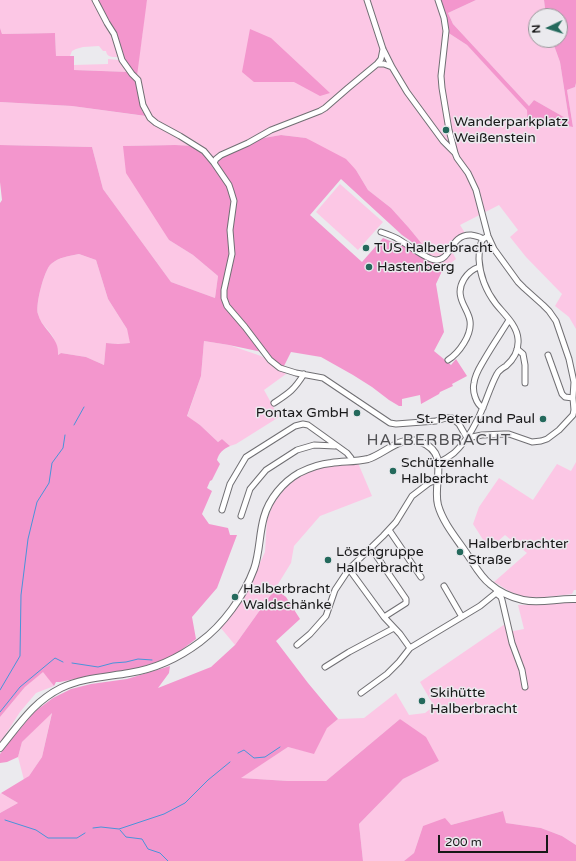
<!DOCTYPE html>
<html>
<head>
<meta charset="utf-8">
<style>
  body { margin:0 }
  #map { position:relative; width:576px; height:861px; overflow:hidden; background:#ebeaee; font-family:"Varela Round",sans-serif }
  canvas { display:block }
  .north { position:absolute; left:528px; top:8px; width:40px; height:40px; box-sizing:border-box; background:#ebeaee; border:1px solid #979699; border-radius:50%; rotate:266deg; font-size:11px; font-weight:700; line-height:16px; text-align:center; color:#181819 }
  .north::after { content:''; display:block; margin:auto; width:14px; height:18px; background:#24695c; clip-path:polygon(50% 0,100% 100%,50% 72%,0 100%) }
  .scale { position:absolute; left:438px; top:835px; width:110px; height:18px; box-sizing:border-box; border:2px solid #181819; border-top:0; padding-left:5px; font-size:12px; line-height:14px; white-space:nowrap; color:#181819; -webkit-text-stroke:3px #ebeaee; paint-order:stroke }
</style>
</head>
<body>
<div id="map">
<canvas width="576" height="861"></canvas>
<div class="north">N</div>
<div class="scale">200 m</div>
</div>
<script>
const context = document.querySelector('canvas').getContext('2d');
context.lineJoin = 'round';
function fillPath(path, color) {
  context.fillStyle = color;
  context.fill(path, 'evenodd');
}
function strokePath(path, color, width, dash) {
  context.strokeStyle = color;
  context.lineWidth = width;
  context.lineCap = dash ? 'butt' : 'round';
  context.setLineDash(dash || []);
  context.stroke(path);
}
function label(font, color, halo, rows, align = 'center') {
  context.font = font + ' "Varela Round",sans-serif';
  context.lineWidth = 3;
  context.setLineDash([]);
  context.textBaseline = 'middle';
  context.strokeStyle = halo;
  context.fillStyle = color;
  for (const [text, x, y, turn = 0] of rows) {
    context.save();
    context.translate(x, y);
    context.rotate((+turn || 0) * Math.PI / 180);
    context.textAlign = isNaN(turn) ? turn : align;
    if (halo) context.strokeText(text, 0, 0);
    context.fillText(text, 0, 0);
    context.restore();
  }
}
fillPath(new Path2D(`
  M0,0h95l18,37 6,20c-6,0 -12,1 -13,-6h-3l-4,-5 -16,1 -7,2 -4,2 -2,5h-14l-1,-23 -53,1 -2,-6z
  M147,0h291l4,18 2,12 23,15 61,65v16l34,-1 11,2 -6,-37 8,-3 1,-4v246l-7,-12 -14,-11 7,-12 -36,-37 -16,-20 8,-7 -19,-25 -39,20 5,8 -10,5 -6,8 7,13 -13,10 -34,-41 -18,-20 -23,-18 -12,-20 -50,-32 -25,-3 -23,4 -49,21 -14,-14 -21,-1 -50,1 45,94 24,15 25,21 -3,22 -44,-16 -68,-93 -11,-42 -92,-2v-43l72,4 73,10c-13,-23 -7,-54 -3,-79 1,-12 2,-25 5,-37z
  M476,0h68l2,16h-10v24h16l8,22 9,58 -35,-20 -5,6 -76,-82 -5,-11z
  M108,59l11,1 10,12 -55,-2v-5l34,-1z
  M340,184l43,38 -25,28 -42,-38z
  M79,254l17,6 12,39 19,30 4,14 -13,1 -12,-1 -2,22 -18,-8 -25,-4 -3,2c-1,-5 -2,-12 -5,-18 -4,-8 -13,-13 -15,-23 -3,-8 6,-44 13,-50 8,-7 18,-8 28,-10z
  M204,341l25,4 32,11 22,12 3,6 -22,16 15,27 -43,27 -6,2 -8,-7 -4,3 -18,-17 -13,-8 14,-41z
  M576,462v128h-2l-2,4c-17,2 -44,7 -59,-1 -7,-3 -13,-8 -19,-11l33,-29 -22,-18 -16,14 -16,-25 6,-17 20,-29 34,22 24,-36 14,7z
  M358,463l14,33 -52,20 -26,30 -3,17 -16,26 -40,56 -15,-18 31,-45 14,-30 2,-32 6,-16 12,-16 11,-11 25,-10 10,-2z
  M576,602v243l-14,-9 -21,-8 -36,-5 -2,-12 -52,14 -28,1 -9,27 -10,8h-41l-4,-37 44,-45 36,-18 -39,-42 -74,62h-38l-48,-3 48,-31 26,6 13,-26 11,-8 26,-1 32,-25 13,22 16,-2 9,-7 -14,-24 85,-58 3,8 16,-3 -6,-24c19,0 39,-2 58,-3z
  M43,671l11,15 -18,7 -16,19 -20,31v-26l25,-30z
  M52,712l-10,45 -13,19 -5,4 -6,-23 4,-15z
  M1,793l17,10 -18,10v-19z`), '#fcc7e5');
fillPath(new Path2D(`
  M95,0h52l-10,76 -14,-17 -7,-25z
  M438,0h38l-28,13 5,11 76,82 5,-6 35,20 -9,-58 -8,-22h8v-24h-14l-2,-16h32v83l-1,4 -8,3 6,37 -11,-2 -34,1 -1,-16 -60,-65 -23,-15 -2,-12z
  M0,28l2,6 53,-1 1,23h18v14l55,2 7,8 3,16 3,15 4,5 -74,-10 -72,-4z
  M250,29l21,9 59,55 -10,3 -26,-14h-40l-12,-10z
  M281,135l25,3 40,21 10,11 12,20 23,18 18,20 23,28 -30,-21 -61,-56 -31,36 52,47 21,-24 22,9 26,15 7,1 5,6 -7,15 8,48 -10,19 17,14 5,-6 11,17 -15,8 1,2 -13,6 -1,2 -18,10 -1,-9 -18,4v7h-3l-10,-6 -17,-13 -19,-12 -32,-18 -30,-5 -8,16 -21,-16 -33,-7 -25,-4 -3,35 -14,40 13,9 18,17 4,-3 8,7c-7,3 -11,7 -13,14l3,4 -8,16 -2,1 -3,7 5,3 -10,23 7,10 19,4 2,7h7l-20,53 -25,29 4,22 -24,18 -40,13 -33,4 -39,8h-4l-2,4 -11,-14 -18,15 -25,30v-514l2,-3 -2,-18v-37l92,2 11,42 68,93 44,16 3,-22 -25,-21 -24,-15 -43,-67 -3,-27 52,-1 20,1 7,5 7,9 13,-7 36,-14zM79,254l17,6 12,39 19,30 3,14 -12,1 -12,-1 -2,22 -18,-8 -25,-4 -3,2c0,-4 0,-8 -2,-12 -4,-10 -15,-17 -18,-29 -3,-8 6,-44 13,-50 8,-7 18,-8 28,-10z
  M275,589l11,8 14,22 -24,22 32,42 30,36 -11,9 -13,26 -26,-7 -47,31 47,3h38l74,-62 26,18 13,24 -36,18 -44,45 4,37h-363v-48l18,-10 -17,-10 28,-17 13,-19 10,-44 -30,29 -4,15 -11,5 -7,1v-9l9,-12 25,-30 19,-14 18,-9 20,-5 36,-5 43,-13 -1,7 -11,15 53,-21 24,-22z
  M503,811l3,12 35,5 21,8 14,9v16h-172l10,-8 9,-27 22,-8 6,7z`), '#f396cd');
strokePath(new Path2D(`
  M74,425l10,-18
  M72,663l26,4 15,-4 13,-1 12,-3 14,1
  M0,690l20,-34 1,-61 7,-56 9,-37 12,-19 3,-20 11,-15 2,-13
  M0,712l20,-25 35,-29 8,4
  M238,753l6,-3 10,8 11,-1 15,-10
  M5,820l31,10 12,8h29l8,-5
  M93,828l8,-1 18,2 45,-15 21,-11 23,-23 22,-18
  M120,830l6,7 16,2 6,10 12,4 8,8`), '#4993da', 1);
const minor = new Path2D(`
  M95,0l12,23 7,11 8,26 10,14 6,6 5,25 7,13 6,5 24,13 24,15 10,12 15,22 2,6 3,10 -4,29 2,24 -8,36v8l3,8 18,21 25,33 10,8 16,5 27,5 67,45 6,1 40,-3 10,-3h6l7,6 8,14
  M367,0l16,49 9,18 15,25 36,49 12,12
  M438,0l6,18 2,13 -5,45 1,12 7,42 6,23 2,5 11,15 8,17 12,46 6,13 24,33 6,6 19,17 6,6 7,10 13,38 5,23 -1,16 1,12 -1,5 -14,15 -12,9 -6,2 -9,1 -23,-8h-5l-22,1 -15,3
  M377,64l4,-5 2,-10
  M214,163l2,-4 5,-4 27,-12 23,-13 49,-19 5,-3 23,-20 29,-24h7l8,3
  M381,232c6,2 12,4 17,7 9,5 29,21 38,21 15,1 14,-26 35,-25 5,1 8,1 12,4
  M517,349l6,5 2,11v18
  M548,355l14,39 3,3 8,1
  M448,360c11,-7 24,-25 22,-39 -1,-8 -7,-15 -9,-23 -4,-13 6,-27 18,-31
  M274,403c15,-10 20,-13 30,-29
  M483,408c-7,-4 -11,-17 -9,-25 1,-9 6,-16 10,-23 8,-14 17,-27 25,-40
  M438,463c6,-3 11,-6 16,-10 13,-12 24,-32 30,-48 4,-10 8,-22 13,-31 2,-4 6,-6 9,-8 8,-7 13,-16 12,-27 -1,-14 -14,-25 -22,-35 -10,-13 -16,-28 -17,-45 0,-6 0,-15 4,-20l5,-3
  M222,510l8,-26 16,-27 49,-31 8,-2 5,1 39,28 4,5v3
  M241,516l9,-27 16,-19 31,-20 17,-5 21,1
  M389,530l32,47
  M371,548l35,51v4l-22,14
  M349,569l35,48 16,17 10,14
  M444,586l18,31
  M496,593l5,4 1,3 10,43 10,27 3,17
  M297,645l13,-11 16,-18 9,-26 14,-21 34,-33 13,-14 16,-26 17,-13 5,-2 4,1
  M325,667l24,-15 45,-24
  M361,693l26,-19 12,-12 11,-14 70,-42 16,-13 1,-3`);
const major = new Path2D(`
  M0,748c19,-23 33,-46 61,-60 21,-10 45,-11 68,-15 26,-4 51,-16 71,-31 23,-17 44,-46 54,-73 6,-17 5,-35 10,-52 5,-18 19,-35 35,-44 10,-5 21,-9 32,-10 12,-2 24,-1 37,-4 17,-5 33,-25 53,-17 30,12 11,40 17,63 5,18 19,34 29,49 7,10 13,22 23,30 9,8 20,13 33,16 17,4 35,-2 53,-1`);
strokePath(minor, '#706f73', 7);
strokePath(major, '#706f73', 8);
strokePath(minor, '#fff', 5);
strokePath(major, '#fff', 6);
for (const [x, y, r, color] of [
  [446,130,4,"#24695c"],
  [366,248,4,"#24695c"],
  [369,267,4,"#24695c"],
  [357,413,4,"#24695c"],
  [543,419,4,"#24695c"],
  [393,471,4,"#24695c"],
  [460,552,4,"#24695c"],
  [328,560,4,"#24695c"],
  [235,597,4,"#24695c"],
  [422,701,4,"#24695c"]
]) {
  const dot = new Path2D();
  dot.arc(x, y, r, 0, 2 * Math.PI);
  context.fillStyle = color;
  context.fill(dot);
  strokePath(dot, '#ebeaee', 1.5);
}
label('14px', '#181819', '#ebeaee', [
  ["Wanderparkplatz",454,122],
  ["Weißenstein",454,138],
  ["TUS Halberbracht",374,248],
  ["Hastenberg",377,267],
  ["Pontax GmbH",349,413,"right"],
  ["St. Peter und Paul",535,419,"right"],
  ["Schützenhalle",401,463],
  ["Halberbracht",401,479],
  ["Halberbrachter",468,544],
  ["Straße",468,560],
  ["Löschgruppe",336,552],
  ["Halberbracht",336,568],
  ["Halberbracht",243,589],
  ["Waldschänke",243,605],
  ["Skihütte",430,693],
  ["Halberbracht",430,709]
], 'left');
context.letterSpacing = '1px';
label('16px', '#505053', '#ebeaee', [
  ["HALBERBRACHT",439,441]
]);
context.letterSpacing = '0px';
</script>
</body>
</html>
